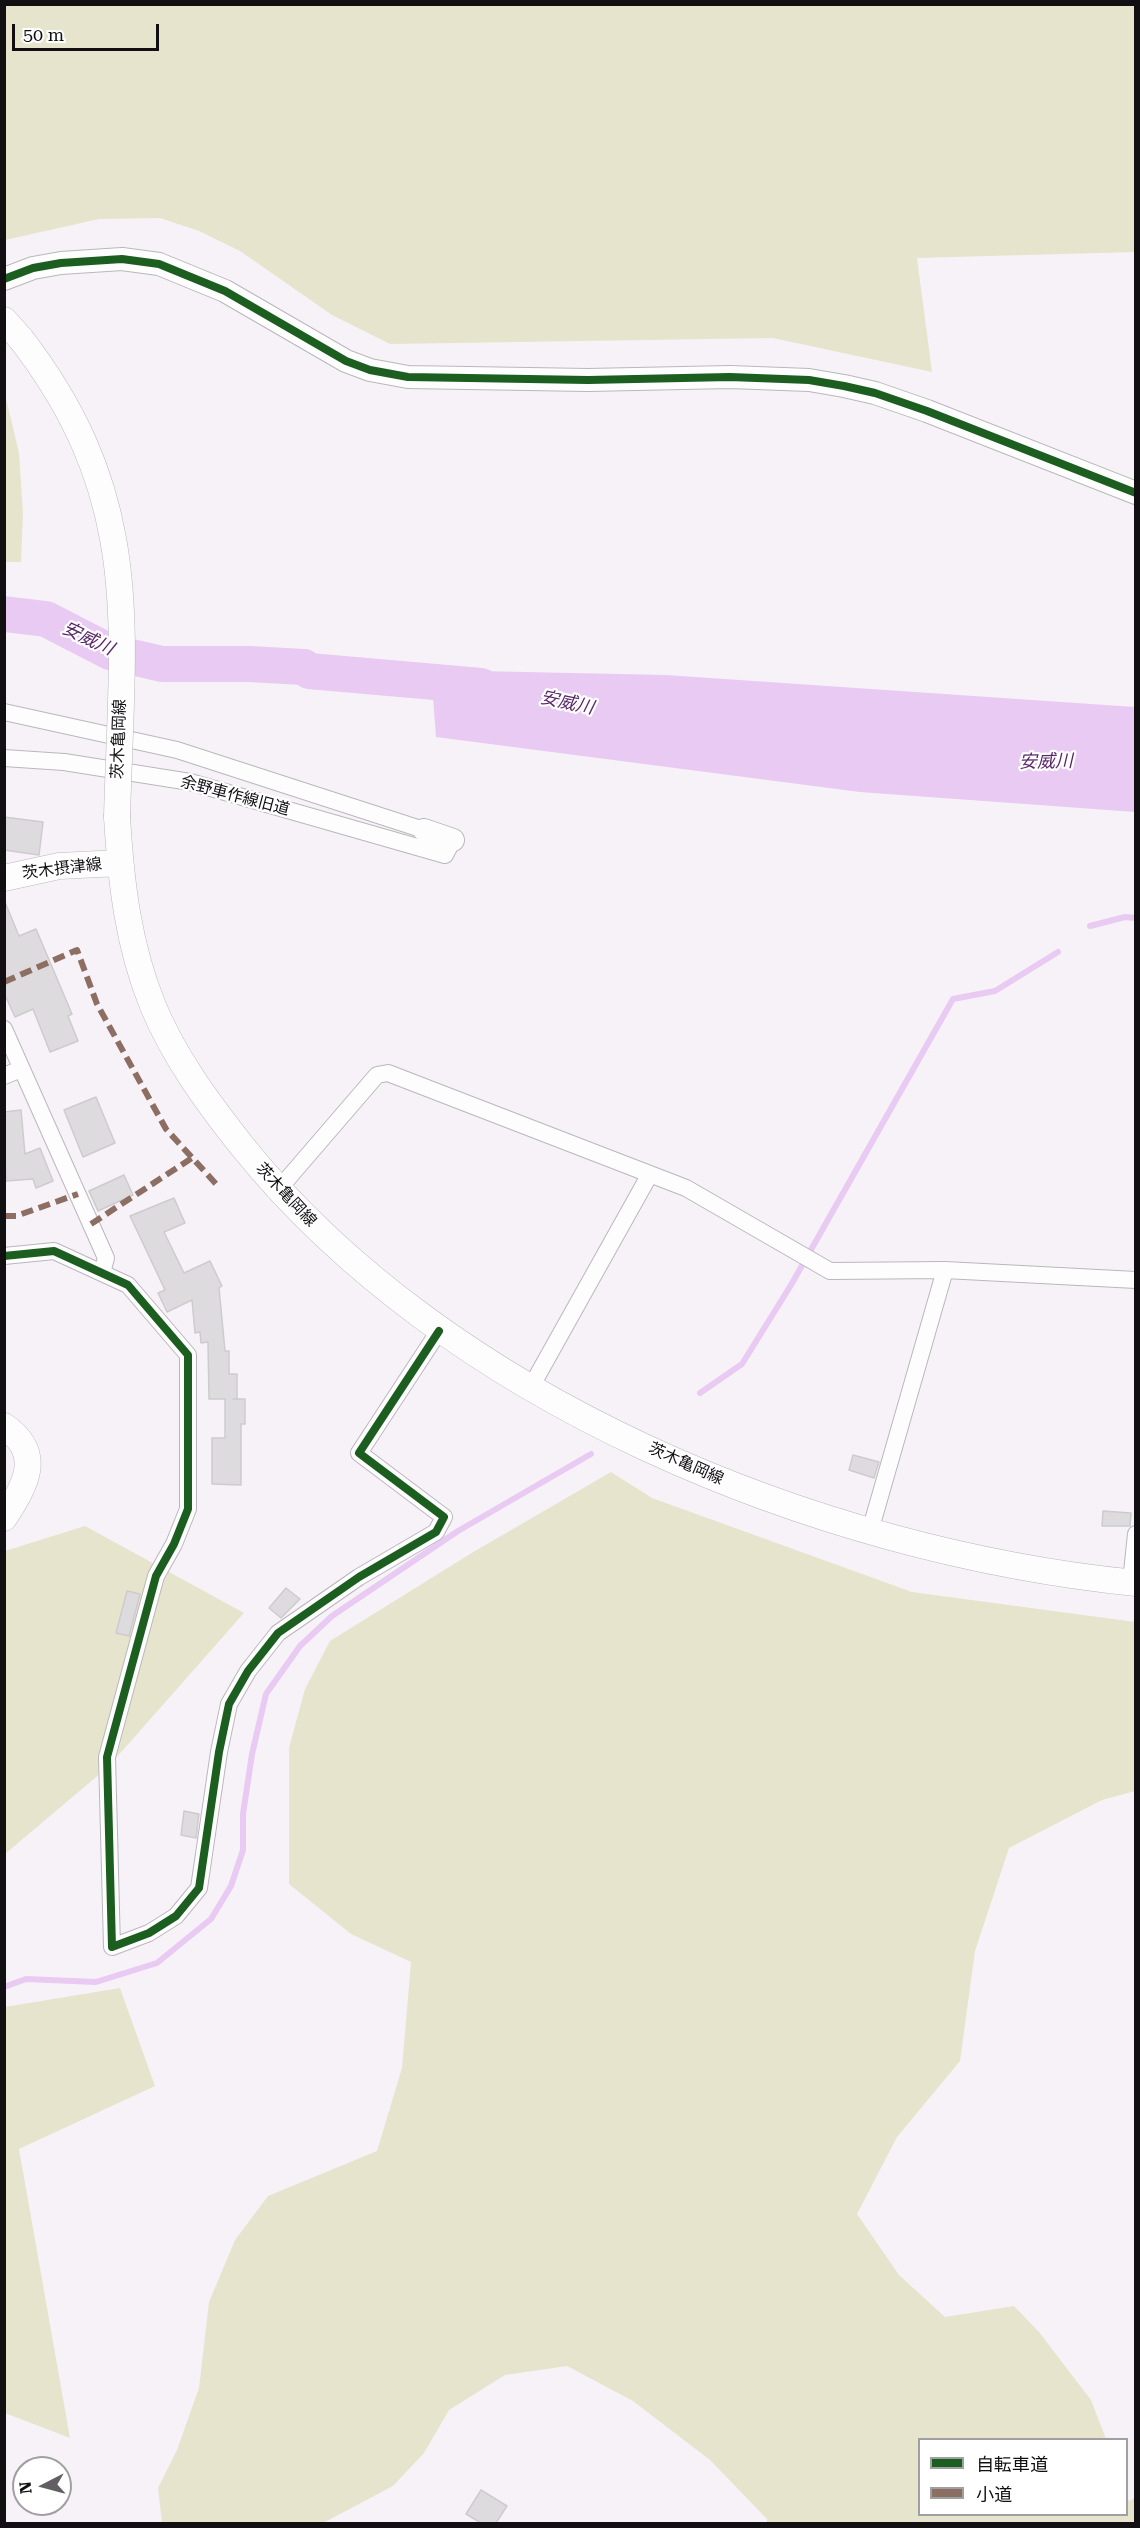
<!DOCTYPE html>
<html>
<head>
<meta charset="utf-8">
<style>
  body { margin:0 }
  #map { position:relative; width:1140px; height:2528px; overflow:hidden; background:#f7f2f8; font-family:"Roboto Serif","Noto Sans JP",serif }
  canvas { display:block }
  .frame { position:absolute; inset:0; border:6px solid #120f13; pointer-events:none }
  .legend { position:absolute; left:918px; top:2438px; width:210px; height:78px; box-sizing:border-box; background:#fff; border:2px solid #a09fa1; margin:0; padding:8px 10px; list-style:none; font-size:18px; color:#120f13 }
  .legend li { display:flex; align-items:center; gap:12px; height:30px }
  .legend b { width:30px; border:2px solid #a09fa1 }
  .north { position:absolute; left:12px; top:2456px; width:60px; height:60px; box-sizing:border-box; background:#fff; border:2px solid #a09fa1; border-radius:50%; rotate:264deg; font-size:16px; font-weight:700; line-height:24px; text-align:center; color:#120f13 }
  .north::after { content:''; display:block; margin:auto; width:21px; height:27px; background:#625e63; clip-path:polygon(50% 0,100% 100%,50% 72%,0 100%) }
  .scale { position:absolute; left:12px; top:24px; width:147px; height:27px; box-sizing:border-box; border:3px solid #120f13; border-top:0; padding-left:8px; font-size:18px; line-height:21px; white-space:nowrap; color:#120f13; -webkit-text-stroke:4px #fff; paint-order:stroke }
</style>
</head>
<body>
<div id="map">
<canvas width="1140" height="2528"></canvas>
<div class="frame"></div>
<ul class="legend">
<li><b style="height:8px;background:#1b5e20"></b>自転車道</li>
<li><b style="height:8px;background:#8d6e63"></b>小道</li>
</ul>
<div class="north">N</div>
<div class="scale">50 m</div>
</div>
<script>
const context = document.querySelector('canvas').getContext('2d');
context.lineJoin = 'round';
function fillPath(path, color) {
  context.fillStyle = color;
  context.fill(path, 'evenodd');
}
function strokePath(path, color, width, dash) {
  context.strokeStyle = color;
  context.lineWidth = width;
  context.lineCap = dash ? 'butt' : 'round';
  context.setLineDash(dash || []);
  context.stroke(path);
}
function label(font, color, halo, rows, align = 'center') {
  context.font = font + ' "Roboto Serif","Noto Sans JP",serif';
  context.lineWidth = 4.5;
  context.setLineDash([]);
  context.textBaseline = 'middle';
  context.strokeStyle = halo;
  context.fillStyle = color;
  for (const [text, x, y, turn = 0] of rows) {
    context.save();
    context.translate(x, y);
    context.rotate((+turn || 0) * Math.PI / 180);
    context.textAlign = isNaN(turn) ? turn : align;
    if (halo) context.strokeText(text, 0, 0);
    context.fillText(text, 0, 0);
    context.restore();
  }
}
fillPath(new Path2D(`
  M4,5h1131v247l-218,6 15,114 -159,-34 -383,6 -58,-29 -92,-64 -41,-20 -39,-13 -61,1 -94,21z
  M5,394l14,59 4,60 -2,49h-16z
  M611,1472l41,26 260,94 223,30v169l-33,9 -93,48 -34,103 -15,110 -63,76 -40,77 42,61 46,42 69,-11 25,26 52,68 15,39 -186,1v74h206l1,-15 3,2 5,-4v26h-368v-4l-57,-59 -77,-59 -66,-35 -62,9 -56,35 -25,43 -31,33 -70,37h-161l-4,-35 19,-38 22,-62 10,-86 26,-62 33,-44 109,-45 25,-83 9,-106 -60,-28 -62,-50v-136l16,-59 25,-48 145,-90z
  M85,1526l159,87 -136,154 -103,87v-303z
  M120,1988l35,98 -136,63 51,289 -65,-25v-406z`), '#e6e4cc');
fillPath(new Path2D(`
  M431,670l235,5 469,32v105l-275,-20 -424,-55z`), '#e8caf2');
strokePath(new Path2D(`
  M1090,926l35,-9 11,1
  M700,1393l42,-29 49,-79 162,-286 42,-8 63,-39
  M4,1987l22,-8 70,3 61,-19 54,-44 20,-33 12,-36v-36l9,-60 14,-60 34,-48 32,-30 126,-85 133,-77`), '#e8caf2', 6);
strokePath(new Path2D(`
  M4,614l42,5 64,33 52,12h87l55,3 5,4 172,15`), '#e8caf2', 36);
const building = new Path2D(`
  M4,817l39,5 -4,33 -35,-5z
  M5,902l14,34 17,-7 36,85 -4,2 10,25 -28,11 -17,-43 -18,8 -11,-24z
  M96,1097l19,46 -32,14 -19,-47z
  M21,1110l4,44 15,-6 13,33 -17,7 -3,-9 -27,2 -2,-69z
  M124,1175l9,20 -35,16 -9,-20z
  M174,1198l11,25 -21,9 20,41 26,-12 12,25 -3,2 6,63h4v23h8v25h-4h12v25h-4v61l-29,-1v-46h13v-39h-16l-1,-57 -7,1 -1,-11 -5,1 -3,-33 -25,12 -9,-19 7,-3 -35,-74z
  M853,1455l26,7 -5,16 -25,-8z
  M1103,1511l28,2 -1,13h-28z
  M286,1588l14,11 -19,19 -12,-10z
  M127,1591l13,3 -11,42 -13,-3z
  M184,1811l15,3 -3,24 -15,-3z
  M481,2490l26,16 -11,17h-15l-15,-9z`);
fillPath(building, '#dedbdf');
strokePath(building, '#cecbcf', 1.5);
const street = new Path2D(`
  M4,712l173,38 247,80
  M4,758l60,4 126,20 255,73 8,-15
  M4,1029l102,229 -4,15
  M4,1076l17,-7
  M278,1190l99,-115 11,-2 298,115 144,83 115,-1 191,10
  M4,1256l50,-5 74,34 60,70v154l-14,35 -18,32 -49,181 5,190 37,-14 27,-17 23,-28 20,-136 10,-48 19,-33 30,-38 81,-56 77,-45 8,-15 -85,-64 80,-122
  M531,1387l119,-213
  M870,1531l75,-261
  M1131,1582l5,-48`);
const secondary = new Path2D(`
  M4,279l29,-11 28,-5 61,-4 37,5 66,27 121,70 24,9 38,7 180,3 142,-3 79,3 35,6 31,7 52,18 209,82
  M424,830l29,10`);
const primary = new Path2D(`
  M4,320l17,19
  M117,817c4,65 11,128 36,189 21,51 55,97 89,140 204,254 575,405 894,437
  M4,878l55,-12 61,-3
  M4,1426c40,28 22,58 0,92`);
strokePath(street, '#bab7bc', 18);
strokePath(secondary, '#bab7bc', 24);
strokePath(primary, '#bab7bc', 27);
strokePath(street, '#fefdfe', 16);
strokePath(secondary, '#fefdfe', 22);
strokePath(primary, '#fefdfe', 26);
const primaryBridge = new Path2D(`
  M21,339c124,161 101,289 96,478`);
strokePath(primaryBridge, '#bab7bc', 27, []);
strokePath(primaryBridge, '#fefdfe', 26);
strokePath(new Path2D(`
  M4,982l73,-32 20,54 69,125 51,56
  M4,1216h12l62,-22
  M91,1224l101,-66`), '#8d6e63', 6, [12, 6]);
strokePath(new Path2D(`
  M4,279l29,-11 28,-5 61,-4 37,5 66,27 121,70 24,9 38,7 180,3 142,-3 79,3 35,6 31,7 52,18 209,82
  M4,1256l50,-5 74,34 60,70v154l-14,35 -18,32 -49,181 5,190 37,-14 27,-17 23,-28 20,-136 10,-48 19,-33 30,-38 81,-56 77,-45 8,-15 -85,-64 80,-122`), '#1b5e20', 8);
label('16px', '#120f13', '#fff', [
  ["茨木亀岡線",119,739,-88],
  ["余野車作線旧道",235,796,15],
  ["茨木摂津線",62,869,-7],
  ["茨木亀岡線",286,1195,47],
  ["茨木亀岡線",686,1464,24]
]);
label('italic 18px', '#592868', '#fff', [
  ["安威川",88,639,25],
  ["安威川",567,703,12],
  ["安威川",1046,762,-1]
]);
</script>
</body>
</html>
